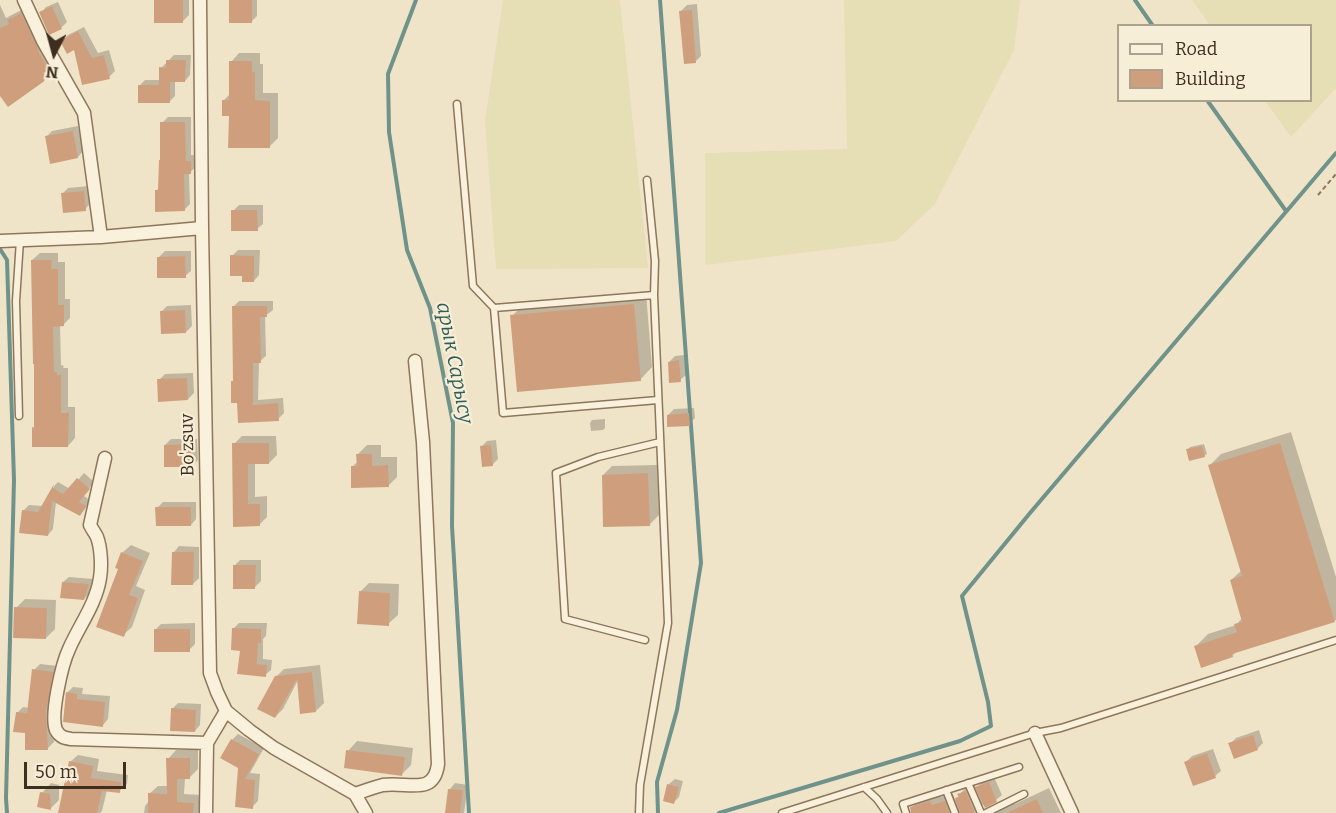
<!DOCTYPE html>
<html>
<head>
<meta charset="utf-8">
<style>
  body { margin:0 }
  #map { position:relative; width:1336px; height:813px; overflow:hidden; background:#f0e4c8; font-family:Bitter,serif }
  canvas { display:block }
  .legend { position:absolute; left:1117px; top:24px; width:195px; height:78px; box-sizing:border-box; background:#f7eed8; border:2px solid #ada18e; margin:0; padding:8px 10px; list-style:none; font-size:18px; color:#3d2e20 }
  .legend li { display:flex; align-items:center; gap:12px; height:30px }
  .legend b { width:30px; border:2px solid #ada18e }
  .north { position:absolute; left:24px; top:24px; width:60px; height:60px; -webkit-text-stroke:4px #f7eed8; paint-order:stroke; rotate:186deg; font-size:16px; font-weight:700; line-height:24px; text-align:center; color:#3d2e20 }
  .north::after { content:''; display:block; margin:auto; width:21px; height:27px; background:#3d2e20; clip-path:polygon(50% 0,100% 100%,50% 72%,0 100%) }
  .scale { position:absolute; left:24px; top:762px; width:102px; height:27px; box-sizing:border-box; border:3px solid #3d2e20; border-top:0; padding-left:8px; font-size:18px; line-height:21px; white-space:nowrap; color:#3d2e20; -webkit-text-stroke:4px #f7eed8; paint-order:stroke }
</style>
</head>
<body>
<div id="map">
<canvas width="1336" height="813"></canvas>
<ul class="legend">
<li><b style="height:8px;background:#faf1dc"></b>Road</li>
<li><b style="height:16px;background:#cf9f7d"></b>Building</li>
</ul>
<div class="north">N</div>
<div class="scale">50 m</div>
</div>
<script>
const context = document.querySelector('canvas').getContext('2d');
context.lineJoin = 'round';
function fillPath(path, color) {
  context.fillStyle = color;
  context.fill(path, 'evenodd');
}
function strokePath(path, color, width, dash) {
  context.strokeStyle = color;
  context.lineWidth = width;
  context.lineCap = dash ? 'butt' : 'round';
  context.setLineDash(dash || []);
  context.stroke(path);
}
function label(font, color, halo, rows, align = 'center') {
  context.font = font + ' Bitter,serif';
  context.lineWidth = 4.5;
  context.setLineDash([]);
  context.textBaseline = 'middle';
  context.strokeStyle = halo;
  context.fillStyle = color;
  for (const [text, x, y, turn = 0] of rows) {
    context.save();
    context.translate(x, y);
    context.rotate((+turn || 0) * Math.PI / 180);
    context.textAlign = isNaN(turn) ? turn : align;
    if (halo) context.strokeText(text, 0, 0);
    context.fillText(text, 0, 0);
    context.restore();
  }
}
fillPath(new Path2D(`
  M503,0h117l28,268 -152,1 -11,-148z
  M844,0h176l-6,50 -79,154 -39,37 -191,24v-112l142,-4z
  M1192,0h144v88l-45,49 -26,-36 45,-1v-74l-100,-1z`), '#e6deb5');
fillPath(new Path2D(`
  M156,0h33v15l-6,6z
  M231,0h26v16l-6,6z
  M58,2l9,20 -5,5 -12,6 -9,-20 5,-6z
  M697,4l4,52 -6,6 -14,-51 6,-6z
  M0,5l6,13 23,-12 31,60 -8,8 -52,19z
  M84,27l14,26 11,-3 6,21 -6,6 -34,-29 -13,-7 6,-6z
  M239,53h21v11h3v29h15v45l-9,9 -39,-33 -7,-13 8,-8v-31z
  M174,55h17l-1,20 -5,6h-10v15l-5,5 -31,-15 6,-6h15l1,-12z
  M168,117h23v38h6l-1,12 -7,6 1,31 -6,6 -28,-19 4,-4 2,-64z
  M78,126l5,25 -5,6 -32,-20 6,-6z
  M89,186l2,17 -6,6 -23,-15 6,-6z
  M239,205h24v19l-6,5 -24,-18z
  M238,250h22l-1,25 -5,6 -11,-7 -11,-18z
  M165,251h26v20l-6,5 -26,-19z
  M40,253h18v9h7v37h5v19l-7,7h-3l1,40 3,1 -1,2h5v39h7v31l-7,8 -35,-18 2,-2 -3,-166z
  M646,293l6,74 -12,13 -128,-64 12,-12z
  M239,301h34v9l-8,6 1,40 -7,6 -1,38 25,-2 1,15 -6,6 -40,-17 -4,-22 -1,-73z
  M191,305l1,21 -6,6 -25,-20 6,-6z
  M684,355l2,20 -6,5 -11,-18 6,-6z
  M193,373l1,20 -6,6 -29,-19 6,-6z
  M694,408l1,10 -6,6 -21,-9 6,-6z
  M605,419v9l-2,2 -12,1 -1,-8 2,-3z
  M1291,432l45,145v43l-98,30 -6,6 -36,-10 12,-12 28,-9 6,-7 -11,-38 11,-10 -33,-104 12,-12z
  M242,436h34l1,19 -8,8h-14v34l12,-1v21l-8,8h-25v-81z
  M171,439h26l1,21 -6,6 -27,-21z
  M496,440l2,19 -6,6 -11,-18 6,-6z
  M1204,444l3,10 -3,2 -16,-6 2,-3z
  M367,445h14v12h16v20l-9,9 -35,-20 5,-5v-7z
  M657,465l2,50 -9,9 -47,-49 9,-9z
  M84,473l10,9 -10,14 6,4 -5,9 -5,6 -24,-13 -3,27 -5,6 -25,-24 6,-6 14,1 12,-21 3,-3 12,7z
  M163,502h33v17l-5,6 -34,-17z
  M131,545l19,8 -14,33 9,4 -13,37 -9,8 -3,-67 2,-15z
  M179,546l20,1v31l-6,6 -19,-32z
  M240,560h21v21l-6,6 -21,-21z
  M69,577l25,2 -4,14 -6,6 -21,-17z
  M369,583l30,1 -1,31 -10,9 -28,-32z
  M25,599l31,1 -1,29 -9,9 -30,-30z
  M195,623v21l-6,6 -34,-20 6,-6z
  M239,623h28l-1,13 -3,3v20l9,1 -1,10 -6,5 -24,-26 -7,-21z
  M40,664l18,2 -6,40 2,36 -6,6 -22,-16 -9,-19 6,-6 6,1 5,-38z
  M320,665l4,38 -8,8 -18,-31 -15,29 -8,8 1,-40 8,-8z
  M73,687l10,1 -1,6 28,2 -2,23 -5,6 -36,-32z
  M178,703l23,1 -1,21 -5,6 -23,-22z
  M1259,730l4,13 -6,6 -27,-5 6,-6z
  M238,734l26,14 -14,25 10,1 -2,27 -6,6 -20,-67z
  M357,741l56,7 -2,17 -9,9 -54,-23z
  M1213,749l8,22 -6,5 -29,-14 6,-6z
  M176,750h22v19l-9,9h-4l-1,16 17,1v18h-57l1,-7 4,-5v-7l9,-8h10v-27z
  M78,755l21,4 -2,12 31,4 -1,9 -8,7 -12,-1 -5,21 -2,2h-30v-51z
  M994,777l8,18 -6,5 -12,4 -9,9h-63l-1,-5 9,-8 18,-6 2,3 13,-3 2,6 12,-14 7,-3 2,5 7,-7z
  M675,779l8,2 -4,16 -6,6 -9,-3 5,-16z
  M51,783l8,2v15l-9,9 -8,-16z
  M455,783l13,2 -4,28h-17l3,-24z
  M1049,788l12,25h-72l25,-13 1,4z`), '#0003');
strokePath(new Path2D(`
  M416,0l-28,74 1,58 18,118 23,58 23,115 -1,103 17,287
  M1135,0l18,26
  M1207,100l79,111
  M0,249l7,11 7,220 -8,318 1,15
  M658,813l-1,-31 20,-72 24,-147 -41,-563
  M719,813l241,-72 31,-15 -3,-24 -26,-106 68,-83 306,-360`), '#6f938a', 4);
fillPath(new Path2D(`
  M154,0h29v23h-29z
  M229,0h23v23h-23z
  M52,6l10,23 -13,6 -10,-23z
  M692,10l4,53 -12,1 -5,-53z
  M21,13l18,37 -1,1 15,24 -45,32 -8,-11v-68l9,-4 -2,-4z
  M78,31l14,27 12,-3 6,24 -28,6 -8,-35 -7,4 -7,-13z
  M166,60h20l-1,22h-15v21h-32v-18h21v-18l7,1z
  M229,61h23v11h3v28l15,1v47h-42l1,-32h-7v-16h7z
  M160,122h25l1,39h5v13h-7l1,37 -30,1v-22h3l1,-30h1z
  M73,131l5,27 -28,6 -5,-28z
  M84,191l2,20 -23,2 -2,-20z
  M231,210h26l1,21h-27z
  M230,255l24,1v26h-12v-6h-12z
  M185,256l1,22h-29v-21z
  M31,260h21l-1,9h7v36h6v21l-11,1 1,45h3v3h4v38h8l-1,34h-36v-20l2,1v-64h-1z
  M634,304l7,77 -124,11 -7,-77z
  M232,306h35v11h-7l1,46h-8v42l25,-2 1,18 -41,2 -1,-20h-6v-22h2z
  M185,310l1,23 -25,1 -1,-23z
  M679,360l2,22 -12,1 -1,-21z
  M187,378l1,22 -30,2 -1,-23z
  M689,413l1,13 -23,1v-12z
  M232,443h37v21h-21v40h12v22l-27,1z
  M1280,443l55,179 -103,32 1,3 -32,11 -7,-22 43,-14 -3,-8 8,-2 -12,-42 12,-4 -34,-111z
  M192,444v23h-28v-22z
  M491,445l2,21 -11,1 -2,-21z
  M1202,446l3,11 -16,4 -3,-12z
  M356,454h16v12l16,-1 1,22 -38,1v-22h6z
  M648,473l2,53 -47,1 -1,-52z
  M77,478l13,11 -11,13 7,4 -6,10 -28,-15 -4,35 -29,-3 3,-23 16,2 16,-28 -1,4 10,6z
  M155,507h36v19h-35z
  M121,552l22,9 -14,34 9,3 -14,39 -28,-10 22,-58 -3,-1z
  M172,552h22l-1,33h-22z
  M233,565h23l-1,24h-22z
  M62,582l27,2 -5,16 -24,-2z
  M359,591l31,2 -1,33 -32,-2z
  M14,607l33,1 -1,31 -33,-1z
  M232,628l29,1v14h-3l-1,21 10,1 -1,12 -29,-3 3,-23 -9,-1z
  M154,629h36v23h-36z
  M32,669l21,3 -7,40 2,38h-23v-17l-12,-1 3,-20 11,1z
  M312,672l4,40 -16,2 -3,-35 -22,39 -18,-9 18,-33z
  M66,692l11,2v5l28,3 -2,25 -40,-5z
  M171,708l25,2 -1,22 -25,-1z
  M1253,735l5,15 -24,9 -6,-16z
  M231,739l28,15 -14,25 10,1 -2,29 -18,-2 3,-39 -18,-10z
  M346,750l59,7 -3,19 -58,-8z
  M1207,753l9,25 -23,8 -9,-24z
  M166,758h24v21h-13v23l17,1 -1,10h-45v-20l19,1z
  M69,761l24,5 -2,12 30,4 -1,11 -18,-2 -5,22h-39z
  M989,782l8,20 -12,6 -10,-21z
  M667,784l12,3 -5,17 -11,-3z
  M448,789l15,1 -3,23h-15z
  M966,791l9,22h-15l-5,-15 4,-1 -2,-3z
  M40,792l10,2 1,16 -14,-3z
  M1037,799l6,14h-36z
  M930,801l2,4 13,-4 4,12h-38l-1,-6z`), '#cf9f7d');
const lane = new Path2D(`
  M457,104l16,182 21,22
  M654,295l-160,13 9,105 155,-13
  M19,416l-3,-115 4,-61
  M645,640l-80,-21 -9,-146 42,-16 62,-15
  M968,783l13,30
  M864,787l13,12 10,14
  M946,790l9,23
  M639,813l1,-28 28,-162 -14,-328 1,-34 -8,-81
  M782,813l253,-80 26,-5 275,-88
  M906,813l-3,-9 116,-37
  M986,813l38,-19`);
const street = new Path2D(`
  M24,0l19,41 41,72 17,124
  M200,0l2,228 8,445 7,19 9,19 23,19 25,18 81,46 11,19
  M0,241l101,-4 101,-9
  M105,458l-15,67c2,4 5,8 7,12 4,11 5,29 3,41 -4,26 -21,48 -31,71 -7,15 -19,66 -13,81 4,7 8,8 15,9l136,4
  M1035,733l37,80
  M355,794c9,-3 19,-7 28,-9 24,-4 51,12 55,-21l-15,-322 -8,-81
  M206,813l1,-70 19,-32`);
strokePath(lane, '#8d765c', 9);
strokePath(street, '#8d765c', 15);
strokePath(new Path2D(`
  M1318,195l18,-21`), '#8d765c', 2, [4.5, 3]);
strokePath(lane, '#faf1dc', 6);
strokePath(street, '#faf1dc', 12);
label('18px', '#3d2e20', '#f7eed8', [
  ["Bo'zsuv",188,445,-91]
]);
label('italic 20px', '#2f5d5a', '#f7eed8', [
  ["арык Сарысу",454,363,79]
]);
</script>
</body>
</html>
